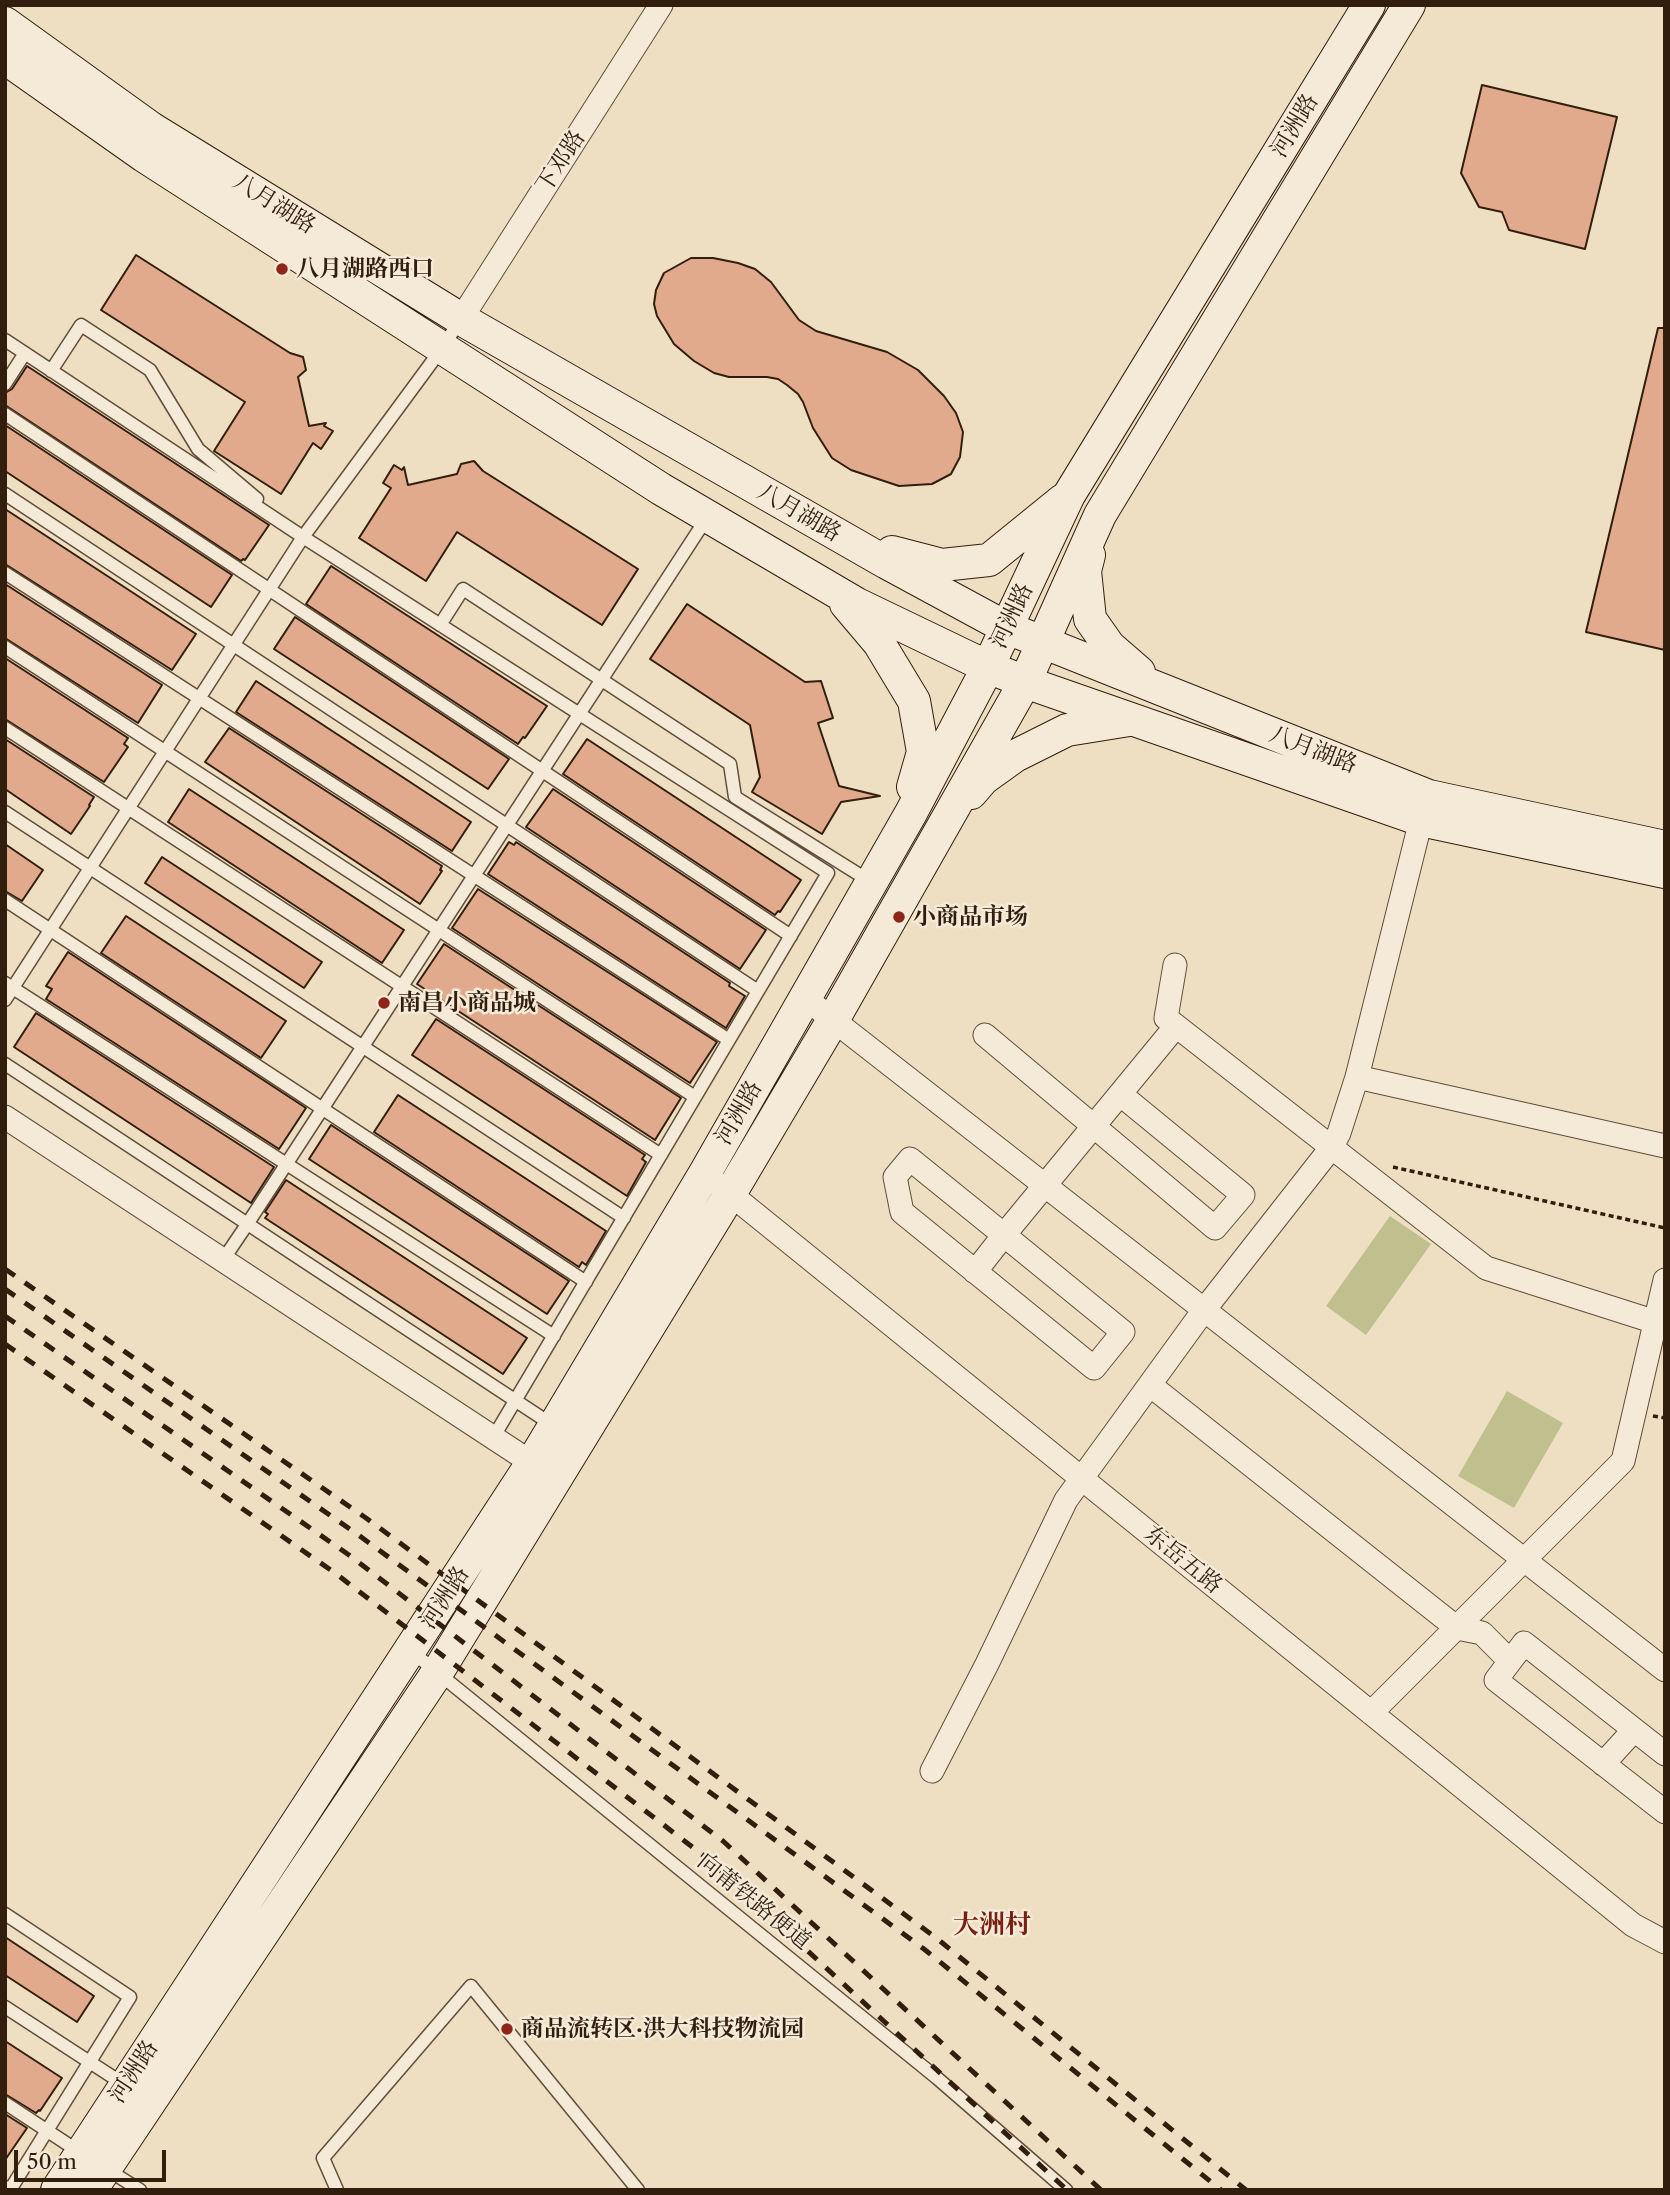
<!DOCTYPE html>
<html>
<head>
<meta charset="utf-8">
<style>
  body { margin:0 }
  #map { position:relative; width:1670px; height:2195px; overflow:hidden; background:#eedfc2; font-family:"Libre Caslon Text",serif }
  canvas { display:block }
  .frame { position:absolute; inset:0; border:7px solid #321e0d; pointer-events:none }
  .scale { position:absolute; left:14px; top:2150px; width:152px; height:32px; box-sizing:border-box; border:4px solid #321e0d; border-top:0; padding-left:9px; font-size:21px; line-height:24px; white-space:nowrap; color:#321e0d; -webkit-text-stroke:5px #f4ead7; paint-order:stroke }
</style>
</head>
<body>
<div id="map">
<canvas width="1670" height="2195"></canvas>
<div class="frame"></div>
<div class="scale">50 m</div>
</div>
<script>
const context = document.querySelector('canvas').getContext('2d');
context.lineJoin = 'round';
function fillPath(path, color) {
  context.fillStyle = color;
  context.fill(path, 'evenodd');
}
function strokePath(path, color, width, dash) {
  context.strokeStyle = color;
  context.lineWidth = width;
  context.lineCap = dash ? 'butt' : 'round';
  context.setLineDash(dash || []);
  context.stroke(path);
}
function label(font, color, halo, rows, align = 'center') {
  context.font = font + ' "Libre Caslon Text","Noto Serif SC",serif';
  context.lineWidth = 5;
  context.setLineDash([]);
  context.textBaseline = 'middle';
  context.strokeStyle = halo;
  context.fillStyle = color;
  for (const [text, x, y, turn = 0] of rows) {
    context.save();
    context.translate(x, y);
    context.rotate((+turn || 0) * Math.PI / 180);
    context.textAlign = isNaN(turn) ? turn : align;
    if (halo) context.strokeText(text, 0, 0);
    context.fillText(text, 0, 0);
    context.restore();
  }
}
fillPath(new Path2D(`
  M1390,1216l41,28 -65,91 -40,-29z
  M1507,1391l56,32 -49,85 -56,-32z`), '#c0c08e');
const building = new Path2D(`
  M1482,85l135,32 -32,132 -76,-19 -7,-18 -23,-5 -18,-34z
  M136,255l154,98 13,4 3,13 -8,7 11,49 17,-3 -2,3 9,5 -12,18 -8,-6 -32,51 -67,-43 31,-49 -144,-92z
  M691,258h22l25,5 17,6 16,13 28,38 17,11 71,21 31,18 26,26 12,17 7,19 -3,25 -9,17 -19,10 -33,2 -48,-16 -19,-12 -19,-30 -10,-26 -5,-8 -11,-9 -9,-6 -11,-2h-38l-15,-4 -20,-12 -20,-17 -17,-28 -3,-12 2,-14 8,-17z
  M1658,328h7v322l-79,-18z
  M27,366l242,159 -24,35 -2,-1 -2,2 -236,-156v-12l7,-4z
  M5,425l227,150 -21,32 -206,-136z
  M474,461l9,10 155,98 -36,56 -145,-93 -31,49 -67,-43 32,-50 -8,-5 11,-18 8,5 2,-3 4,18 49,-11 4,-10z
  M5,509l191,125 -24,36 -167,-106z
  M331,566l216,140 -22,32 -2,-1 -5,7 -212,-140z
  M5,584l157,101 -24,38 -133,-85z
  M687,604l118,78 16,-1 12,37 -15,5 21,63 41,10 -39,6 -19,32 -70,-42 8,-15 -10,-52 -100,-66z
  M295,617l214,142 -21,30 -214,-140z
  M5,658l123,80 -4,6 4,3 -24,35 -99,-63z
  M256,681l215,141 -19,29 -216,-139z
  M229,728l213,138 -2,4 2,1 -22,33 -215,-142z
  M5,739l89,58 -5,8 1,1 -19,28 -66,-45z
  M587,739l214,141 -21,32 -2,-1 -3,4 -212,-141z
  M189,789l215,141 -22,33 -214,-141z
  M553,789l213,141 -26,39 -214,-142z
  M509,842l5,3 2,-3 214,141 -1,3 16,10 -19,32 -238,-154z
  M5,844l38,26 -21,31 -17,-10z
  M162,857l160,105 -18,26 -159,-105z
  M478,889l239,153 -27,41 -238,-155z
  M126,916l160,105 -25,37 -160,-105z
  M444,944l237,154 -26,42 -238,-156z
  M68,952l238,156 -27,41 -233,-150 6,-10 -6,-3z
  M36,1013l238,154 -23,36 -237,-156z
  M436,1019l209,136 -3,4 4,3 -19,34 -215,-141z
  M398,1095l208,136 -20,34 -4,-3 -3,5 -205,-135z
  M331,1125l238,156 -22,33 -238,-155z
  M286,1180l241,158 -24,36 -238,-156 3,-4 -3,-2z
  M5,1937l89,59 -17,26 -72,-47z
  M5,2041l57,37 -22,33 -1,-1 -3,3 -31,-19z
  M5,2114l22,14 -22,32z`);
fillPath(building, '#e2aa8d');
strokePath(building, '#321e0d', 2);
const lane = new Path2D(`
  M5,340l298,197 525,336 -335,565
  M51,371l30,-46 69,45 48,79 59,50
  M5,384l20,-31
  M5,414l786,522
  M5,494l753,497
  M5,573l724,467
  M440,625l23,-36 267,175 5,33 136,85
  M5,647l690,450
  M5,728l656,427
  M5,812l619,406
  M5,900l581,382
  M5,983l549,353
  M5,1000l298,-463 140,-190 17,-27
  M5,1064l549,362
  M223,1260l25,-37 460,-707
  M411,1651l526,427 129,112
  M5,1914l125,83 -120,193 -5,-3
  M5,2007l120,78
  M5,2103l76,50
  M105,2168l35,22
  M337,2190l-14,-32 148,-172 167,204`);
const street = new Path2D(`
  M461,319l200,-314
  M1175,965l-9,53 320,250 179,57
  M805,998l860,672
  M985,1035l230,193 28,-33 -123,-101
  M1357,1077l308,69
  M5,1117l527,346
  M718,1184l915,741 32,17
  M975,1272l29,-37 119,97 -29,36 -192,-156 -7,-35 15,-18 94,76 172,-209
  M1150,1385l307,243 25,5 28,28
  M1371,1713l252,-252 42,-181
  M1665,1754l-141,-111 -28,37 169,132
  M1603,1764l31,-34
  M932,1771l55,-107 79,-164 138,-190 127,-162 8,-15 18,-56 64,-257`);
const secondary = new Path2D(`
  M5,23l146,105 310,191 426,244 120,65 422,168 236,51
  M5,58l139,98 517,333 196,115 131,63 37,15 396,138 244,52
  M892,552l50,13 47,-5 74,-60
  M1089,555l-4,16 5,48 19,27 30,26
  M846,604l33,39 35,58 9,51 -10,35
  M971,793l12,-14 32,-23 52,-26 62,-10
  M57,2190l475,-727 173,-290 206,-360 77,-146 81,-172 300,-490
  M91,2190l346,-517 293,-479 103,-174 192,-338 75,-167 309,-510`);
strokePath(lane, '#614e3a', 15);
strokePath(street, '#614e3a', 25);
strokePath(secondary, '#321e0d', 34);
strokePath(new Path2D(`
  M1393,1167l272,61
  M1653,1416l12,2`), '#321e0d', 3.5, [5, 3.5]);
strokePath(lane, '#f4ead7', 12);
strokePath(street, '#f4ead7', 23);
strokePath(secondary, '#f4ead7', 32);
strokePath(new Path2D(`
  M5,1269l361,249 569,419 311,253
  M5,1289l352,245 567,415 297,241
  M5,1316l344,239 374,286 378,349
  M5,1344l330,229 373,286 359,331`), '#321e0d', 5, [12, 12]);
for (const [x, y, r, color] of [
  [282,269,7,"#8f2418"],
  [899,917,7,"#8f2418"],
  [384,1003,7,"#8f2418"],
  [507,2029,7,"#8f2418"]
]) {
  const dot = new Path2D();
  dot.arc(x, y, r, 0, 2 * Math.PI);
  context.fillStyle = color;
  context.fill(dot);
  strokePath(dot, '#f4ead7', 2.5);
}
label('23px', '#321e0d', '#f4ead7', [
  ["河洲路",1295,126,-59],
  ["下邓路",561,162,-57],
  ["八月湖路",274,204,32],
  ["八月湖路",799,513,30],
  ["河洲路",1012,616,-65],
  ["八月湖路",1313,750,21],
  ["河洲路",739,1113,-60],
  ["东岳五路",1183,1560,39],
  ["河洲路",445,1598,-57],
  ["向莆铁路便道",754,1902,39],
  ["河洲路",134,2072,-57]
]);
label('bold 23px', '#321e0d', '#f4ead7', [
  ["八月湖路西口",296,269],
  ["小商品市场",913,917],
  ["南昌小商品城",398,1003],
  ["商品流转区·洪大科技物流园",521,2029]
], 'left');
label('bold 26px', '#7a1f14', '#f4ead7', [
  ["大洲村",992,1925]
]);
</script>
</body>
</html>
